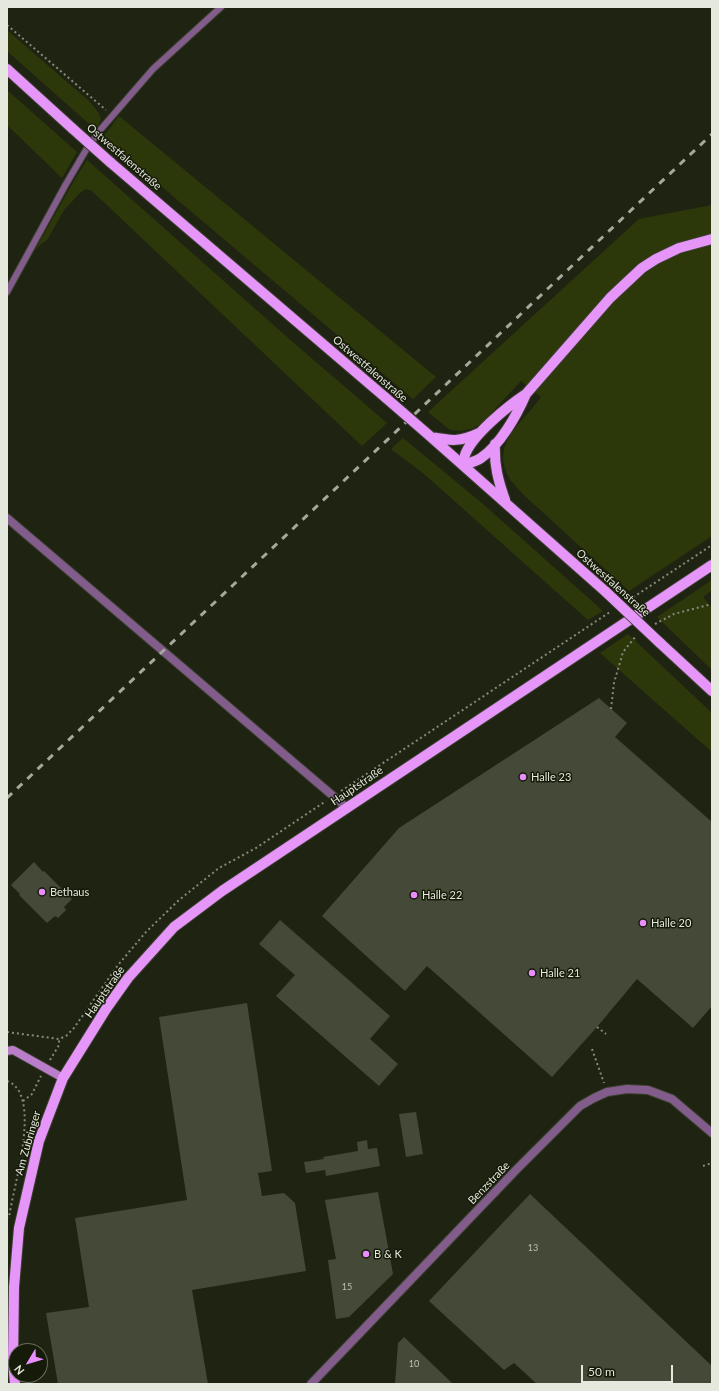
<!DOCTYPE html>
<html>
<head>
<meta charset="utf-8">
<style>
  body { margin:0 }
  #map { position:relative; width:719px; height:1391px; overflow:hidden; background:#1f2412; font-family:Lato,sans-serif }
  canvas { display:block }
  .frame { position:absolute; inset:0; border:8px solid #e5e8dd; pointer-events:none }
  .north { position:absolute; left:8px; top:1343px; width:40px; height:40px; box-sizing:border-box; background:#151a09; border:1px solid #686c5e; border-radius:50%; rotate:232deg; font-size:11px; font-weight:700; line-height:16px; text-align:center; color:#e5e8dd }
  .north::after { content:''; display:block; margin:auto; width:14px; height:18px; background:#e98eff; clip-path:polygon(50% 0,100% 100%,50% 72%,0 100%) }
  .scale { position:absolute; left:581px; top:1365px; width:92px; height:18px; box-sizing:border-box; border:2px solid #e5e8dd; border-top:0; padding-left:5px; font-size:12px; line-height:14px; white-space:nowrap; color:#e5e8dd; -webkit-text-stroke:3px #151a09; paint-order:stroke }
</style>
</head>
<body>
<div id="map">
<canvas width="719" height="1391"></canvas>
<div class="frame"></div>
<div class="north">N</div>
<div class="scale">50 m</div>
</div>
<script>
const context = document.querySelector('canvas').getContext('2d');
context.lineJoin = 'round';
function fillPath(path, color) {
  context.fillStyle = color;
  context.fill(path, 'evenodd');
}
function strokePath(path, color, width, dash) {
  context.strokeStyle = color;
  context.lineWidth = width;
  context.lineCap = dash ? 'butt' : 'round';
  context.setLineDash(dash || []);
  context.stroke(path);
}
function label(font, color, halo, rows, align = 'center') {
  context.font = font + ' Lato,sans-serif';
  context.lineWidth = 3;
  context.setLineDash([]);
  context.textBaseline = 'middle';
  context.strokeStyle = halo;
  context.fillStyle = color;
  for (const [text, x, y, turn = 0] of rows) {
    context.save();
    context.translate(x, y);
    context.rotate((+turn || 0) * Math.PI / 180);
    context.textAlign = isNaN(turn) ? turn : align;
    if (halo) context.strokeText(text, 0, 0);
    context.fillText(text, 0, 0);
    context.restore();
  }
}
fillPath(new Path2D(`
  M7,30l82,71 9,11 3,7 -5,11 -89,-79z
  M7,90l70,62 -15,26 -55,-53z
  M119,116l317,261 -23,22 -310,-262z
  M87,160l208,184 92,79 -25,23 -270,-255 -6,-2 -6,4 -16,17 -17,30 -5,3 -7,7 40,-71z
  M712,205v331l-83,55 -103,-94c-5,-5 -9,-9 -13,-14 -27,-36 9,-59 28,-86l-20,-16 -39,42 -8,5 -14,3 -10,-1 -22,-18 211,-193z
  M403,438l80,66 120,107 -15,9 -165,-147 -32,-24z
  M712,580v10l-9,7 9,11v62l-55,-53z
  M628,634l84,79v39l-112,-99z`), '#2d380a');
fillPath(new Path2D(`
  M599,698l28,25 -12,14 97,85v184l-19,22 -56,-49 -40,48 -45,50 -125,-111 -22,25 -83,-75 77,-88z
  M34,862l9,10 1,-1 28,28 -8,8 2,3 -8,8 -3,-2 -8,7 -28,-28 1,-1 -9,-9z
  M280,920l110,96 -20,23 28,25 -19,22 -103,-90 19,-21 -36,-31z
  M247,1003l25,168 -14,2 4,23 22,-3 11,10 11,68 -114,19 16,94h-150l-12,-71 43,-6 -14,-89 112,-18 -28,-183z
  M416,1112l7,42 -17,3 -7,-43z
  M367,1140l1,9 9,-1 3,18 -54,10 -1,-6 -19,3 -2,-11 20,-3 -1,-2 35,-6 -1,-9z
  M378,1192l15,82 -44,43 -13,2 -8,-59 8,-1 -11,-59z
  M530,1194l182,172v18h-175l-23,-21 -10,7 -75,-69z
  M404,1337l49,47h-58l3,-41z`), '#444a37');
const lane = new Path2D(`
  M7,292l59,-108 20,-34 15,-21 52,-60 68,-62`);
const street = new Path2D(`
  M7,518l339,289
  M311,1384l205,-214 64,-64 14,-8 13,-6 20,-3 21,1 24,9 40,34`);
const secondary = new Path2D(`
  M7,1051l6,-1 50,28`);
const primary = new Path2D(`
  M7,69l66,60
  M110,162l276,236
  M431,437l175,155
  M431,437c21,4 29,5 48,-4
  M495,444c-1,21 3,36 10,56
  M463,465c1,-3 1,-7 2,-10 7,-20 43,-49 61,-61l84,-96 32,-30 14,-9 23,-11 33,-9
  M463,465c6,-2 12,-3 18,-7 19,-13 36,-43 45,-64
  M659,642l53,49
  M15,1384l-2,-22 1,-75 5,-59 20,-87 24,-63 43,-69 22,-31 46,-51 48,-36 490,-326`);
strokePath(lane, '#3b3f2e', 8);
strokePath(street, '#3b3f2e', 10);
strokePath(secondary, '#3b3f2e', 10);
strokePath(primary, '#3b3f2e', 12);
strokePath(new Path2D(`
  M7,25l99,85
  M629,600l83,-55
  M655,624l19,-10 38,-10
  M611,709l3,-26 9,-31 13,-16
  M341,791l269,-179
  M597,1027l9,7
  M7,1032l52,7 7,-3 8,-8 44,-63 28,-33 33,-32 40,-32 37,-20 70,-47
  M592,1049l12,34
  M50,1060l9,-15v-6
  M7,1081c37,13 5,109 2,137
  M23,1101l9,-7 9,-18
  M703,1166l9,-3`), '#868a7c', 2, [2, 3]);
strokePath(lane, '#825c8b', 6);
strokePath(street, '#825c8b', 8);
strokePath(secondary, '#ba7dc9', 8);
strokePath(primary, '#e696f9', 10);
strokePath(new Path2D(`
  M7,798l705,-664`), '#a5a99c', 3, [7, 7]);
const primaryBridge = new Path2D(`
  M73,129l37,33
  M386,398l45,39
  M606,592l53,50`);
strokePath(primaryBridge, '#3b3f2e', 12, []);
strokePath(primaryBridge, '#e696f9', 10);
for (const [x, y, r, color] of [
  [523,777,4,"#e98eff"],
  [42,892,4,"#e98eff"],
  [414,895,4,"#e98eff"],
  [643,923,4,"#e98eff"],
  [532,973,4,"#e98eff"],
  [366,1254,4,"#e98eff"]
]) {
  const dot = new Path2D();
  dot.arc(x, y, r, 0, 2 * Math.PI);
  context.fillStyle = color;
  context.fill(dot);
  strokePath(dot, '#151a09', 1.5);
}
label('9px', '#bdc0b4', null, [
  ["13",533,1248],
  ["15",347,1287],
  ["10",414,1364]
]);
label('11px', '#e5e8dd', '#151a09', [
  ["Ostwestfalenstraße",124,157,41],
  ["Ostwestfalenstraße",370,369,41],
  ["Ostwestfalenstraße",613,583,42],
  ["Hauptstraße",357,786,-34],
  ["Hauptstraße",105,992,-55],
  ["Am Zubringer",28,1143,-74],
  ["Benzstraße",489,1183,-46]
]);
label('11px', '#e5e8dd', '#151a09', [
  ["Halle 23",531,777],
  ["Bethaus",50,892],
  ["Halle 22",422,895],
  ["Halle 20",651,923],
  ["Halle 21",540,973],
  ["B & K",374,1254]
], 'left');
</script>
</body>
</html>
